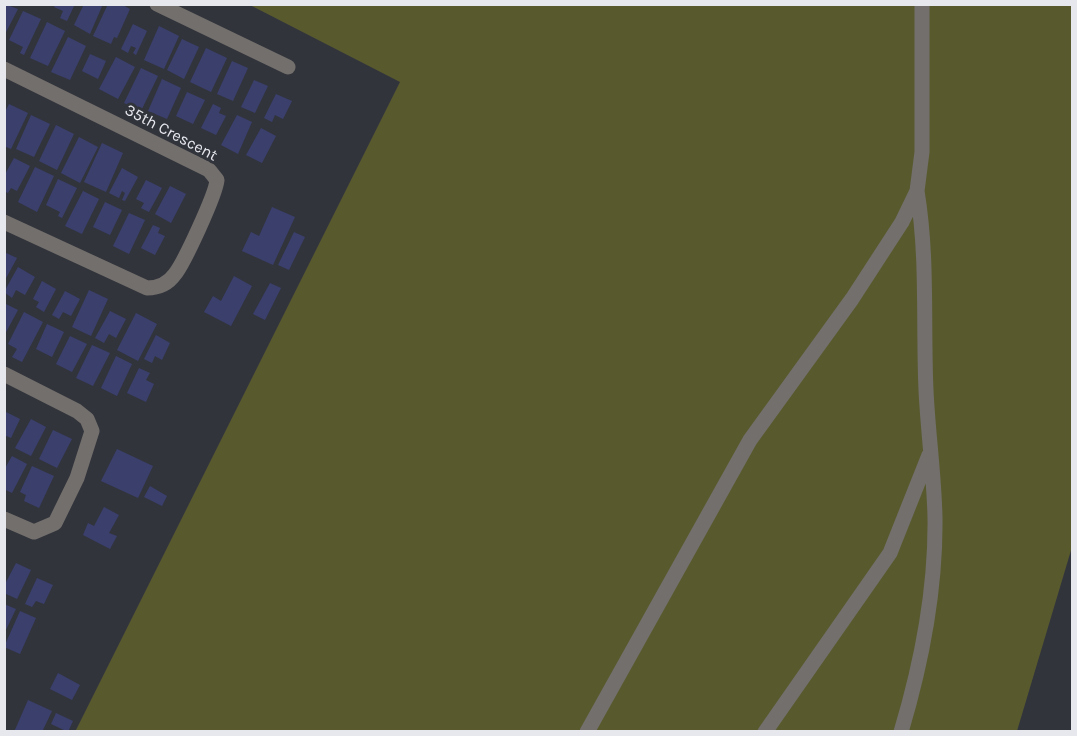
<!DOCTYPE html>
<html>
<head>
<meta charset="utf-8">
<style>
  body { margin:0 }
  #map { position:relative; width:1077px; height:736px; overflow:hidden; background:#32343c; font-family:Karla,sans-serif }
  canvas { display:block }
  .frame { position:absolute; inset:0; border:6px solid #e7e8ee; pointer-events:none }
</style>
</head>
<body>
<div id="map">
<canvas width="1077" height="736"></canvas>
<div class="frame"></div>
</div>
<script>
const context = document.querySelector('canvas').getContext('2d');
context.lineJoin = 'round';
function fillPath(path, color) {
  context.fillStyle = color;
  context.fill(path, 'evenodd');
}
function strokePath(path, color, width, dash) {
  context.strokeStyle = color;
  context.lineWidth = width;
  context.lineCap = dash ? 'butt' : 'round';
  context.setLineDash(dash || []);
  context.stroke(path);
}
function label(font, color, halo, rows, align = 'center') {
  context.font = font + ' Karla,sans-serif';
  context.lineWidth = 6;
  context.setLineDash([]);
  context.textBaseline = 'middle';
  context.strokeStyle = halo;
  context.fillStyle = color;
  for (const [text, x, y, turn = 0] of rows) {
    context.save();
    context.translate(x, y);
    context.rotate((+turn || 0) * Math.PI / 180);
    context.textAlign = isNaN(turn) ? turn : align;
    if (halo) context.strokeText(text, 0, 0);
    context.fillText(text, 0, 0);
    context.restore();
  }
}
fillPath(new Path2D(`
  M250,5h822v542l-55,184 -942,1 325,-650z`), '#585a2e');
fillPath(new Path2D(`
  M4,4l14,5 -14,27z
  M56,4h19l-8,17 -7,-3 3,-7 -9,-4z
  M84,4h19l-13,30 -16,-9z
  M108,4h13l9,5 -13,29 -3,-1 -3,7 -18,-8z
  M23,11l18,8 -17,36 -4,-2 3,-6 -14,-7z
  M47,22l18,9 -17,35 -18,-8z
  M133,24l14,7 -11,24 -3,-2 3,-5 -5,-2 -3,7 -7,-4z
  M159,26l20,10 -15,33 -20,-9z
  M68,37l18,9 -16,34 -19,-8z
  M182,39l17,8 -15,32 -17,-9z
  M206,48l21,10 -16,34 -21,-10z
  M90,54l16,7 -8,18 -16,-8z
  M116,57l19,10 -17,32 -19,-10z
  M232,61l16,7 -15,33 -16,-7z
  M141,68l17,8 -17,35 -17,-8z
  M162,79l19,9 -14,31 -19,-8z
  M254,80l14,6 -13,27 -14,-6z
  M187,92l18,8 -12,24 -17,-8z
  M276,94l16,7 -9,18 -8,-4 -3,7 -8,-4z
  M9,104l19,9 -17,36 -7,-3v-32z
  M213,104l8,4 -2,5 7,3 -10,19 -15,-7z
  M31,115l19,9 -16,33 -18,-8z
  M237,115l15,7 -14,32 -17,-9z
  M56,125l18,9 -17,36 -18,-9z
  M261,128l15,8 -14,27 -16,-8z
  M79,137l19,10 -18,36 -19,-10z
  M102,143l21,10 -17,39 -22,-10z
  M14,158l16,8 -13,25 -6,-3 -3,5 -4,-2v-15z
  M35,167l19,9 -17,36 -19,-10z
  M122,168l16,9 -13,24 -3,-1 3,-7 -3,-2 -3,7 -10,-5z
  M58,179l19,9 -15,30 -4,-2 2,-4 -14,-7z
  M146,180l16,8 -13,24 -8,-4 3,-5 -8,-4z
  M170,186l16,8 -15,29 -16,-9z
  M83,191l16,8 -17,35 -17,-8z
  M105,202l17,8 -12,25 -17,-8z
  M272,207l23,10 -22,48 -31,-14 9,-19 8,4z
  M129,213l16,7 -16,34 -16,-8z
  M153,225l7,3 -2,5 7,3 -10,19 -14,-7z
  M294,232l11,5 -16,33 -11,-5z
  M4,252l13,6 -13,24z
  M18,267l17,10 -10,18 -9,-5 -4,8 -8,-6z
  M234,276l18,10 -21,40 -27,-14 9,-16 8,5z
  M42,281l14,8 -12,23 -8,-5 3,-5 -6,-3z
  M270,283l11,5 -16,32 -12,-6z
  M89,290l19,9 -17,37 -19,-9z
  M65,291l15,8 -9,17 -8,-4 -4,7 -7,-4z
  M4,303l14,7 -14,26z
  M110,311l16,8 -10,19 -7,-4 -5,9 -9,-5z
  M24,312l19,10 -21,40 -10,-5 5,-8 -9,-5z
  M136,313l21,11 -19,37 -21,-11z
  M47,324l17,8 -12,25 -16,-8z
  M156,335l14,8 -8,17 -7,-4 -3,7 -8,-4z
  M70,336l17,8 -15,28 -16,-8z
  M92,345l18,8 -17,33 -17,-8z
  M116,356l16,8 -15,32 -16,-8z
  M139,368l11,5 -4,7 8,4 -8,18 -19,-9z
  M4,411l16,8 -9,19 -7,-3z
  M31,419l15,8 -15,29 -16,-8z
  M53,430l19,9 -15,29 -18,-9z
  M117,449l36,17 -15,32 -37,-17z
  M12,456l15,8 -15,29 -8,-4v-19z
  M32,466l22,10 -15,32 -15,-7 2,-6 -6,-3z
  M150,486l17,10 -5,10 -18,-9z
  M104,507l15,8 -10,18 8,3 -7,13 -27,-14 5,-12 6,3z
  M16,563l15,7 -14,29 -13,-6v-7z
  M37,578l16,7 -9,19 -8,-3 -4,6 -7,-3z
  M4,604l12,5 -12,25z
  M20,611l16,7 -16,36 -16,-7z
  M58,673l22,12 -8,15 -22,-11z
  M28,700l24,11 -10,21h-28z
  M56,713l17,8 -5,11 -17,-8z`), '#3a3f6c');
strokePath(new Path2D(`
  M157,4l131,63
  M4,69l205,101 8,10c-1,14 -33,83 -42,94 -7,10 -17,14 -28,14l-143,-66
  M4,374l73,37 10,8 5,12 -15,47 -22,45 -21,9 -30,-13
  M587,732l163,-292 102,-141 50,-77 15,-31 5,-39v-148
  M765,732l125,-179 39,-98
  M901,732c21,-70 35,-142 34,-215 -1,-43 -7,-84 -9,-127 -3,-67 2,-133 -9,-199`), '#736f6c', 15);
label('16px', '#e7e8ee', '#32343c', [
  ["35th Crescent",171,133,28]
]);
</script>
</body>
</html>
